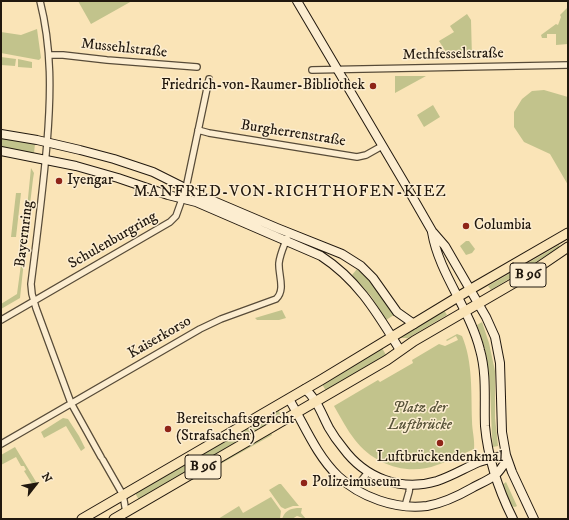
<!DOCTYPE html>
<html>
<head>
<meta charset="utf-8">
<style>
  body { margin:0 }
  #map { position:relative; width:569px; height:520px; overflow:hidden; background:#fae4b7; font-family:"IM FELL DW Pica",serif }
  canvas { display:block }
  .frame { position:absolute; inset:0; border:2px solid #21180e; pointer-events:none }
  .north { position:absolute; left:16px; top:464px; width:40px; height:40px; -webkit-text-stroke:3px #fcedd0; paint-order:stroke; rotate:59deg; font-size:11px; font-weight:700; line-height:16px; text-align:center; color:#21180e }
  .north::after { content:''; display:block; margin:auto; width:14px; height:18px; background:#21180e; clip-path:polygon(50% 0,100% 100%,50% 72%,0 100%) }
</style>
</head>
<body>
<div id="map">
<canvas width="569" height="520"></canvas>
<div class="frame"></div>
<div class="north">N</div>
</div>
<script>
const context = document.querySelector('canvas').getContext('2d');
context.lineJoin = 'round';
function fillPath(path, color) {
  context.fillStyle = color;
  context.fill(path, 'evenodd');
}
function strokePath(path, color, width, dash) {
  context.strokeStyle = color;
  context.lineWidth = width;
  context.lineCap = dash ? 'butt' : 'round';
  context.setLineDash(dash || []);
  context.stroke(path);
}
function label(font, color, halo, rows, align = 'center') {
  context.font = font + ' "IM FELL DW Pica",serif';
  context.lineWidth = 3;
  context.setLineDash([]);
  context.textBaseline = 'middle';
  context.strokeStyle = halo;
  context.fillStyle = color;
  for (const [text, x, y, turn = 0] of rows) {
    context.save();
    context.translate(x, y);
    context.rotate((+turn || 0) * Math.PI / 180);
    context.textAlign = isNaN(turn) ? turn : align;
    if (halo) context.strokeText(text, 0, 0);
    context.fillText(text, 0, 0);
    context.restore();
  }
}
fillPath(new Path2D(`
  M78,1h54l-41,23z
  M568,7v37l-12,1v-11h-9v4h-5l-1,-3 15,-11 2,1 3,-8 -1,-2z
  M467,14l4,6 1,38h-22l-11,-17 15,-9 -4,-6z
  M37,29l4,29 -2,2 -38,-7v-21l20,3z
  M1,57l15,2 -1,7 -14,-1z
  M18,59l14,3v6l-14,-1z
  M395,76h31l-31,17z
  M544,90l24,7v88l-18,-31 -26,-12 -10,-15v-15l8,-13 10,-8z
  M433,105l7,12 -16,10 -7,-12z
  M1,138l34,6 -1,9 -33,-5z
  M31,168l3,5 -1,6 -7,59h-2z
  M16,193h5l-5,44h-5z
  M466,241h3l6,8 -3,4 -6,2 -6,-9z
  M24,242h2l-6,56 -19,11v-5l16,-10z
  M559,245l1,2 -69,43 -3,-4z
  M357,269l13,11 24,35 -8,5 -15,-24 -19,-21z
  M282,310l4,8 -7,2h-22l-2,-2z
  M444,310l3,5 -39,23h-8v-2z
  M482,322l7,21 6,28v47l3,28 -5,1c-4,-44 1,-80 -16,-122z
  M457,334l5,2c11,26 9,57 10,85 0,9 3,19 2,28 -12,5 -24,12 -37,16 -29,11 -63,0 -82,-25 -8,-10 -14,-22 -21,-34l44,-26 2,2 33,-19 -1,-3 27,-16 6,2 13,-6 -2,-4 -9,5 -1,-1z
  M382,348l4,7 -60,36 -4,-7z
  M278,410l4,7 -143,83 -4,-7z
  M63,418l5,1 11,17 6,12 -4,3 -15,-25 -22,12 -3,-6z
  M271,433l1,2 -80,45v-2z
  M15,447l23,38 -4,2 -10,-16 2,-1 -2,-4h-3l-5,-9 -15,8v-10z
  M506,482l11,24 -2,1 -4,-1 -9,-21z
  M279,484h2l18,22h-6l-8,3 -4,-2 -12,-17z
  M271,497l10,14 -1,8h-62l21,-13 4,7z
  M297,508h5l-1,5 5,6 -9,-3 -5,3h-10c3,-8 7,-10 15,-11z`), '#c2c38c');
const street = new Path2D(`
  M40,1c12,47 11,94 7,142 -4,47 -10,94 -16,141l1,10 4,14 35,95 30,54
  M50,55h13l44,5 90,7
  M312,70l256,-5
  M198,130l11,3 148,24 9,-2 16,-9
  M1,320l169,-98 6,-6 10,-28 23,-109
  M1,444l199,-115 21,-10 55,-20c10,-9 2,-25 3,-36 1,-9 5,-17 8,-25
  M103,460l20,35 3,17
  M355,489l13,-17
  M405,506l4,-14 1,-7`);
const secondary = new Path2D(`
  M297,1l108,183 27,47 13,15 41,71 9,20 5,26 2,69 4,23 6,17 22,47
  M1,134l36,6 43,10 34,9 39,13 44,22 80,34 65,26 19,12 12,12 24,34 17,12
  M1,151l75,15 42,12 50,17 28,7 125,54c37,24 56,57 79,94
  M432,232c7,42 38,77 48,118 7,25 4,50 5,76 3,33 13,63 28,93
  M305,389c12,10 17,26 24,39 4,7 9,14 14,20 22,30 58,44 94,33 15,-5 28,-13 42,-19 9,-3 18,-5 27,-7
  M289,399c15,25 27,56 49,77 22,21 58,34 89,30 17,-3 31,-10 45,-18 7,-4 15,-7 22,-12 5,-3 9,-11 13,-16`);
const primary = new Path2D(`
  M82,519l239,-139 150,-91 97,-56
  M114,519l273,-159 27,-19 110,-64 44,-30`);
strokePath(street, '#574b38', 8);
strokePath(secondary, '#21180e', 10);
strokePath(primary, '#21180e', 11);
strokePath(street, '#fcedd0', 5.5);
strokePath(secondary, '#fcedd0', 8);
strokePath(primary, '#fae4b7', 9);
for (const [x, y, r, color] of [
  [373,86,4,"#8f2418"],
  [59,181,4,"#8f2418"],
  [466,226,4,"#8f2418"],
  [168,429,4,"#8f2418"],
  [440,443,4,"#8f2418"],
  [304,483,4,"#8f2418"]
]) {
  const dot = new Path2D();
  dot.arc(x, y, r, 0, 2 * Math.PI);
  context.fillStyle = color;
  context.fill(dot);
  strokePath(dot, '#fcedd0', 1.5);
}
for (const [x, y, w] of [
  [528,275,36],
  [203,467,36]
]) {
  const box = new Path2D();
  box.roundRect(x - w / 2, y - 12, w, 24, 3);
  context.fillStyle = '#fcedd0';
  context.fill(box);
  strokePath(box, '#21180e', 1);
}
label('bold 14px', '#21180e', null, [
  ["B 96",528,275],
  ["B 96",203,467]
]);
label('15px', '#21180e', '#fcedd0', [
  ["Mussehlstraße",124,49,6],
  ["Methfesselstraße",453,55,-1],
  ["Burgherrenstraße",293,134,9],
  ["Bayernring",25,234,-83],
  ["Schulenburgring",113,241,-30],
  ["Kaiserkorso",160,338,-30]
]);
label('15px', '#21180e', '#fcedd0', [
  ["Friedrich-von-Raumer-Bibliothek",365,86,"right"],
  ["Iyengar",67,181],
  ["Columbia",474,226],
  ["Bereitschaftsgericht",176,420],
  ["(Strafsachen)",176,437],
  ["Luftbrückendenkmal",440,458,"center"],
  ["Polizeimuseum",312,483]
], 'left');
label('italic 15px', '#59543a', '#fcedd0', [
  ["Platz der",420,409],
  ["Luftbrücke",420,426]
]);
context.letterSpacing = '1px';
label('16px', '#21180e', '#fcedd0', [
  ["MANFRED-VON-RICHTHOFEN-KIEZ",290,193]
]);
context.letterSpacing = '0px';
</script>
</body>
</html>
